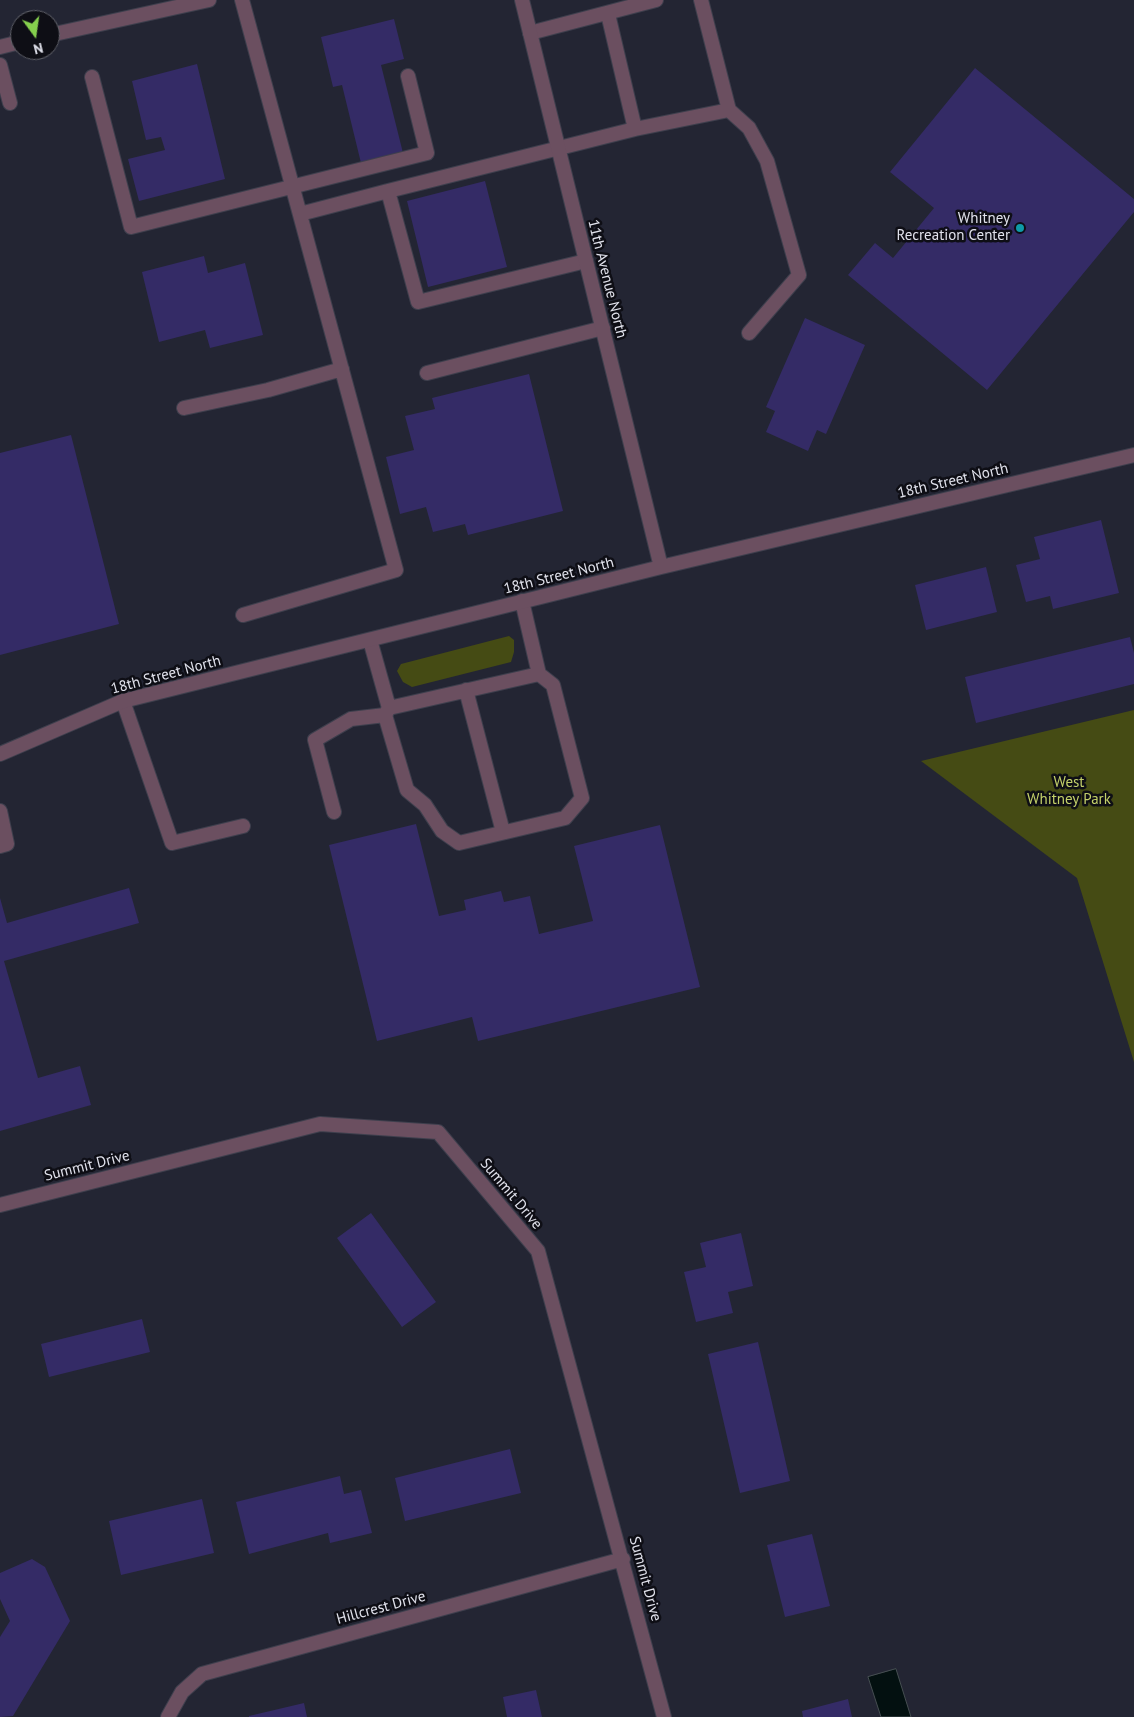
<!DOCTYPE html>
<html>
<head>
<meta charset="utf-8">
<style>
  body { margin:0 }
  #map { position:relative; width:1134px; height:1717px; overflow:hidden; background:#232533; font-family:"PT Sans",sans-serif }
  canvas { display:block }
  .north { position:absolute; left:10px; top:10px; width:50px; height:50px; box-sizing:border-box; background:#0e0e15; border:1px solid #62636b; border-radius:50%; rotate:166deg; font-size:14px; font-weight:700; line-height:20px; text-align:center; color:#e1e2ec }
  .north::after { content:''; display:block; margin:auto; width:18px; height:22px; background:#85cf4d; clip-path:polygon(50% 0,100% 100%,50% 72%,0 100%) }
</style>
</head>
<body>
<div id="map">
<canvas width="1134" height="1717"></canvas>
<div class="north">N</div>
</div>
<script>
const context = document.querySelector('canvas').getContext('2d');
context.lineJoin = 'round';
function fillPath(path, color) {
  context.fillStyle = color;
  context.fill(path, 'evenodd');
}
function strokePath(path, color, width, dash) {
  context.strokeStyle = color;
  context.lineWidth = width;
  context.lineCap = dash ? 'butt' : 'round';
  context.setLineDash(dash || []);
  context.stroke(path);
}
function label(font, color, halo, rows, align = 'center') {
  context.font = font + ' "PT Sans",sans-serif';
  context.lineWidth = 5;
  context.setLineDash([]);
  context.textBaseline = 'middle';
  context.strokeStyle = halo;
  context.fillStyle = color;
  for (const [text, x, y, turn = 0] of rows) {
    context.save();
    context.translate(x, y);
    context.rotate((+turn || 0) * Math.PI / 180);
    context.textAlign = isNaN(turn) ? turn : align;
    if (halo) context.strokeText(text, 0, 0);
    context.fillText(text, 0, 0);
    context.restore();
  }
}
fillPath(new Path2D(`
  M509,636l5,4v12l-3,10 -99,25 -9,-5 -6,-11 4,-7z
  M1134,710v352l-57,-184 -156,-117z`), '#454b14');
const water = new Path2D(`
  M896,1669l15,48h-30l-13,-40z`);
fillPath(water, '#031010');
strokePath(water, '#464f52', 1);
fillPath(new Path2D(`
  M394,19l10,40 -23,6 22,88 -42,10 -19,-78 -9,2 -12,-50z
  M197,64l28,115 -86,22 -11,-42 37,-9 -4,-13 -15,3 -14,-59z
  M975,68l159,131v13l-147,178 -139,-115 27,-32 18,15 41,-50 -44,-36z
  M485,181l22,86 -79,20 -21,-86z
  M204,256l4,17 37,-10 18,72 -53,13 -5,-18 -46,12 -17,-70z
  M805,318l60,27 -39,89 -9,-4 -9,21 -42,-19 9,-21 -9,-4z
  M529,374l34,137 -95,24 -3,-11 -32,8 -7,-25 -26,7 -14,-57 28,-7 -9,-34 30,-7 -3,-11z
  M71,435l48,189 -119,31v-202z
  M1101,520l18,73 -66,16 -3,-13 -24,6 -10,-37 24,-6 -6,-22z
  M986,567l11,45 -71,18 -11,-45z
  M1130,637l4,16v31l-158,39 -11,-46z
  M416,824l23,92 27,-6 -2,-10 37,-9 3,11 26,-6 9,38 54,-13 -19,-75 86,-21 40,162 -222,54 -6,-24 -95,24 -48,-196z
  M129,888l10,35 -135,38 34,117 42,-12 11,39 -91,26v-233l7,25z
  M371,1213l65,89 -34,25 -65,-89z
  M741,1233l12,53 -25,6 5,21 -37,9 -12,-50 22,-5 -6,-24z
  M142,1319l8,33 -101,25 -8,-33z
  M758,1342l32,139 -50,12 -32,-139z
  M510,1449l11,44 -116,28 -10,-43z
  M340,1476l4,18 17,-4 11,43 -42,10 -2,-10 -79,21 -13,-52z
  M202,1499l12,54 -93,22 -12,-54z
  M812,1534l18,72 -45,11 -18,-72z
  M32,1559l13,8 25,54 -57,95 -13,1v-80l10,-16 -10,-22v-26z
  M536,1690l6,27h-35l-4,-20z
  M848,1699l4,18h-49l-1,-6z
  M304,1703l3,14h-58v-1z`), '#342b66');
const service = new Path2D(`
  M242,0l154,570 -153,45
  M608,14l27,115 94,-19 -28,-110
  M530,33l126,-33
  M0,65l10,38
  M92,77l39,150 296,-74 -19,-77
  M729,110l20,18 18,33 32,114 -50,58
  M300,214l88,-23
  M586,261l-168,41 -30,-111 247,-62
  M427,373l176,-45
  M184,408l84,-18 74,-21
  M370,640l19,68 150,-34 -17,-73
  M466,690l37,142
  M123,701l49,142 71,-17
  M389,708l-4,7 22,75 18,15 17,26 17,12 106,-25 17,-20 -29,-113 -14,-11
  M0,811l7,33 -7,2
  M334,812l-19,-72 36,-21 34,-4`);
const minor = new Path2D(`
  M522,0l139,567
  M0,754l123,-53 538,-134 473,-112
  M0,1205l320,-81 118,8 100,119 126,466
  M168,1717l14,-25 20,-18 421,-115`);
const tertiary = new Path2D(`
  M50,35l159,-35
  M0,47l20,-5`);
strokePath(service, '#3e3f4d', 16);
strokePath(minor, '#3e3f4d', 16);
strokePath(tertiary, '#3e3f4d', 16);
strokePath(service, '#6b4f60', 14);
strokePath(minor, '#6b4f60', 14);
strokePath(tertiary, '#6b4f60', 14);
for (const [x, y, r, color] of [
  [1020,228,5,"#0f9aa8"]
]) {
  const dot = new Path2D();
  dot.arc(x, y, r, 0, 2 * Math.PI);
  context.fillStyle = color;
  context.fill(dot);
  strokePath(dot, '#0e0e15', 2);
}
label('15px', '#e1e2ec', '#0e0e15', [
  ["Whitney",1010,219],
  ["Recreation Center",1010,236]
], 'right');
label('15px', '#e1e2ec', '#0e0e15', [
  ["11th Avenue North",607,279,76],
  ["18th Street North",953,481,-13],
  ["18th Street North",559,576,-14],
  ["18th Street North",166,675,-15],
  ["Summit Drive",87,1166,-14],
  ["Summit Drive",511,1194,50],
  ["Summit Drive",645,1579,75],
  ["Hillcrest Drive",381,1608,-15]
]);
label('15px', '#c4d16a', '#0e0e15', [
  ["West",1069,783],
  ["Whitney Park",1069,800]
]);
</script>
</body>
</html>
